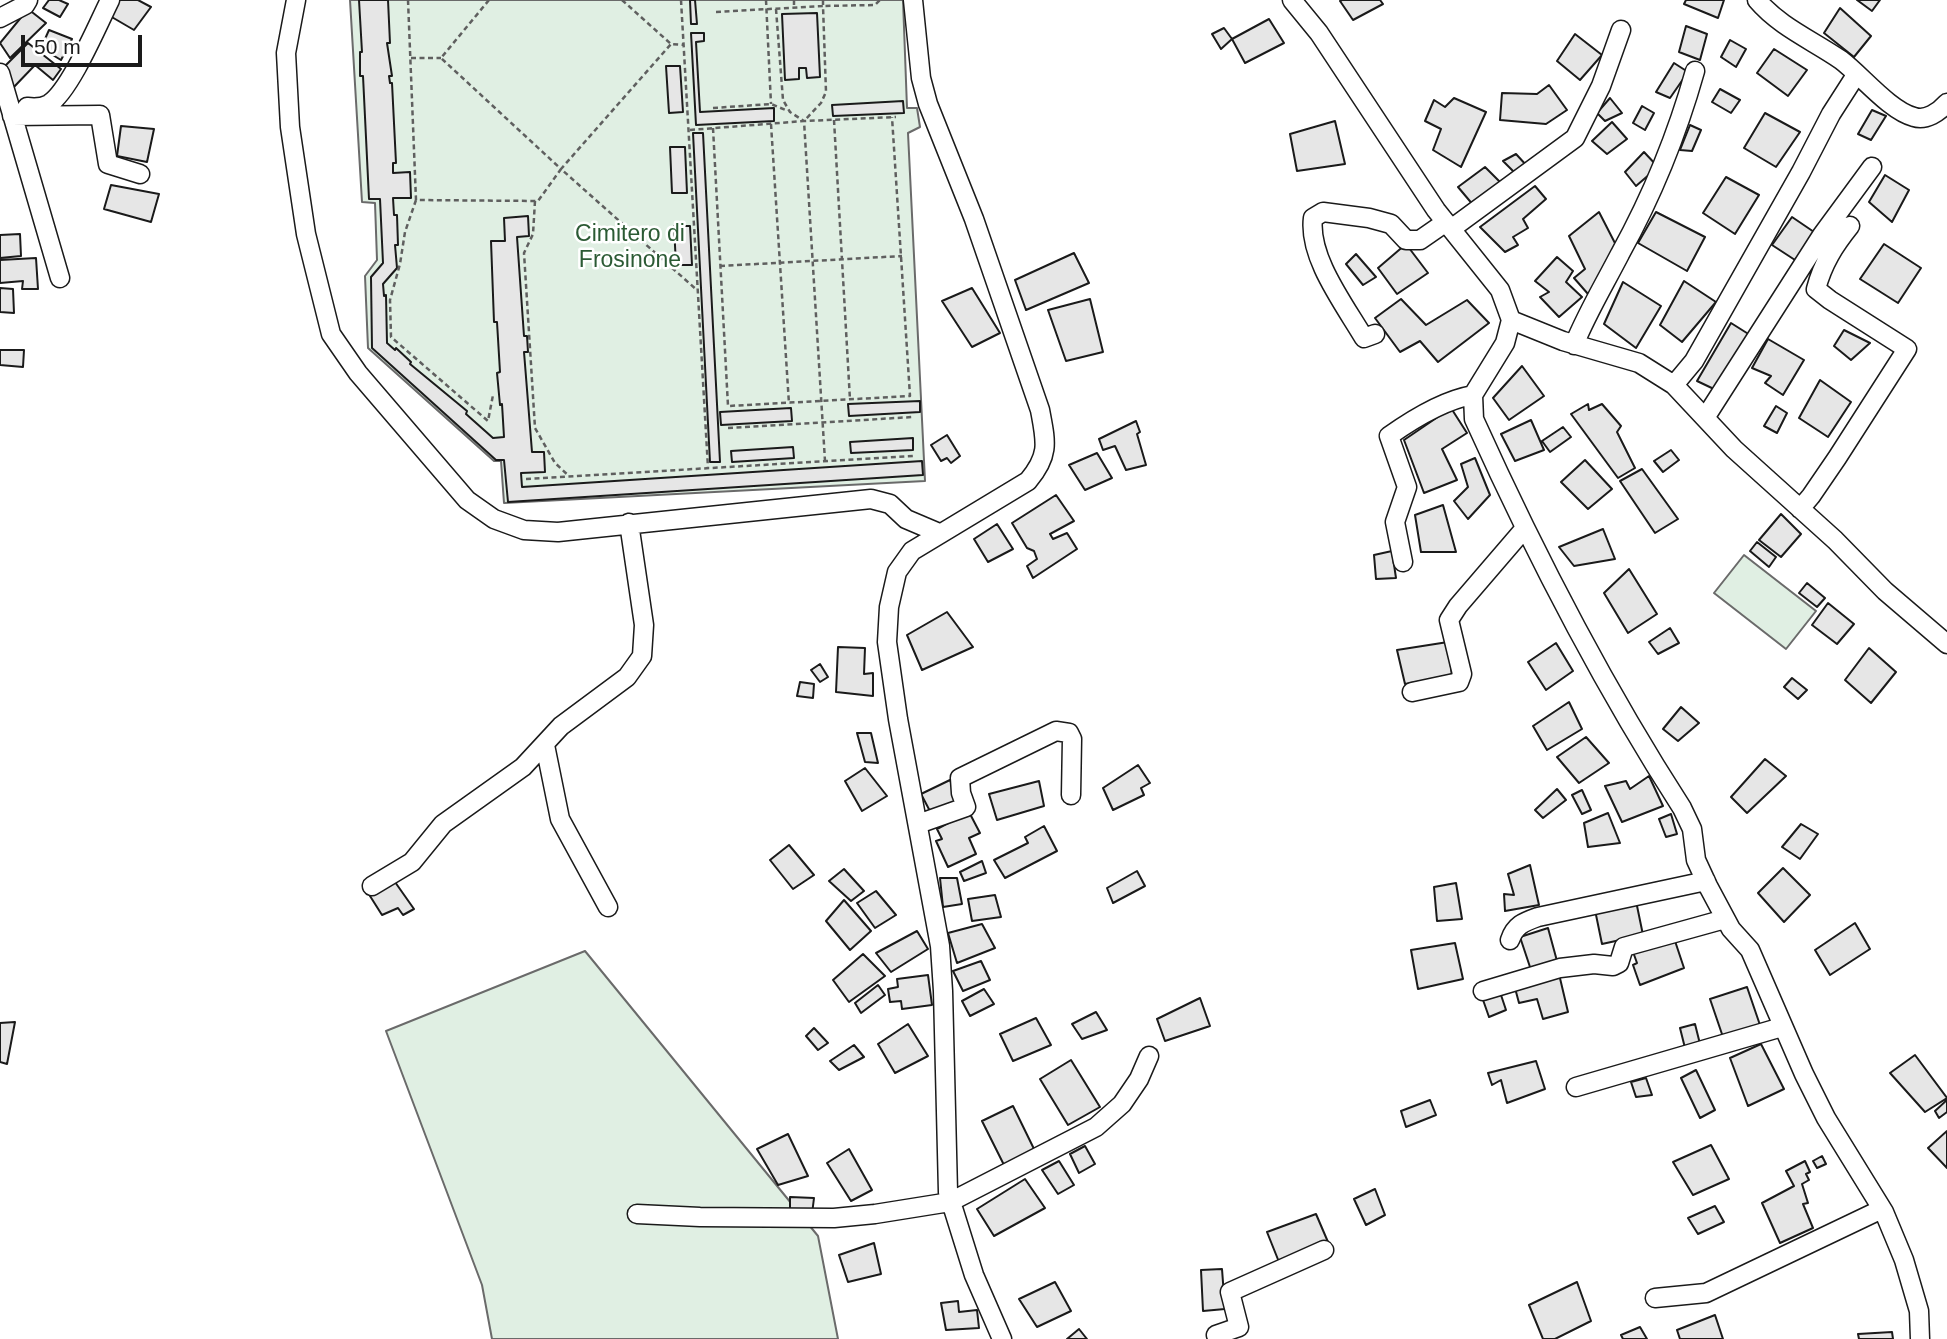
<!DOCTYPE html>
<html>
<head>
<meta charset="utf-8">
<style>
  body { margin:0 }
  #map { position:relative; width:1947px; height:1339px; overflow:hidden; background:#fff; font-family:Arial,sans-serif }
  canvas { display:block }
  .scale { position:absolute; left:21px; top:35px; width:121px; height:32px; box-sizing:border-box; border:4px solid #1a1a1a; border-top:0; padding-left:9px; font-size:21px; line-height:24px; white-space:nowrap; color:#1a1a1a; -webkit-text-stroke:5px #fff; paint-order:stroke }
</style>
</head>
<body>
<div id="map">
<canvas width="1947" height="1339"></canvas>
<div class="scale">50 m</div>
</div>
<script>
const context = document.querySelector('canvas').getContext('2d');
context.lineJoin = 'round';
function fillPath(path, color) {
  context.fillStyle = color;
  context.fill(path, 'evenodd');
}
function strokePath(path, color, width, dash) {
  context.strokeStyle = color;
  context.lineWidth = width;
  context.lineCap = dash ? 'butt' : 'round';
  context.setLineDash(dash || []);
  context.stroke(path);
}
function label(font, color, halo, rows, align = 'center') {
  context.font = font + ' Arial,sans-serif';
  context.lineWidth = 5;
  context.setLineDash([]);
  context.textBaseline = 'middle';
  context.strokeStyle = halo;
  context.fillStyle = color;
  for (const [text, x, y, turn = 0] of rows) {
    context.save();
    context.translate(x, y);
    context.rotate((+turn || 0) * Math.PI / 180);
    context.textAlign = isNaN(turn) ? turn : align;
    if (halo) context.strokeText(text, 0, 0);
    context.fillText(text, 0, 0);
    context.restore();
  }
}
const green = new Path2D(`
  M350,0h553l4,108h10l3,19 -12,6 17,348 -421,22 -3,-42h-7l-126,-113 -3,-72 12,-16 -2,-57 -13,-1z
  M1744,555l72,56 -30,38 -72,-56z
  M585,951l233,285 20,103h-346l-10,-54 -96,-254z`);
fillPath(green, '#e0efe3');
strokePath(green, '#6a6a6a', 2);
const building = new Path2D(`
  M49,0h10l9,4 -8,13 -17,-9z
  M118,0h20l13,7 -17,23 -24,-14z
  M359,0h29l2,43h-3l5,33h-3l1,7h2l4,80h-3v10l17,-1 1,26h-18l1,17h3l1,30h-3l2,23 -14,16 1,12 2,-1 1,48 8,7 1,-2 15,14 -1,2 57,47 -1,3 27,24 11,-1 -2,-33 -2,1 -3,-32 3,-1 -3,-50h-3l-3,-81h14l-1,-23 24,-2 1,20 -12,1 7,99h3l1,16h-4l8,100h12l1,20 -24,1 1,14 400,-26 1,14 -415,27 -4,-42h-8l-124,-112 -1,-71 12,-14 -3,-64h-11l-6,-123h-3v-24h2z
  M690,0h5l2,24h-6z
  M1342,0h38l3,4 -30,16 -13,-19z
  M1686,0h38l-6,18 -34,-14z
  M1857,0h23l-8,11z
  M1840,8l31,28 -17,21 -30,-24z
  M28,9l18,14 -36,35 -10,-15z
  M817,13l3,64 -13,1 -1,-10h-7v11l-14,1 -3,-66z
  M1269,19l15,24 -39,20 -13,-24z
  M1686,26l21,8 -7,26 -21,-8z
  M1224,28l8,11 -11,10 -9,-15z
  M49,30l23,9 -11,21 -20,-12z
  M691,33h13v8l-8,1 4,70 74,-4v13l-78,4z
  M1575,34l27,21 -22,25 -23,-19z
  M1730,40l16,9 -10,18 -15,-10z
  M28,43l33,26 -8,11 -18,-15 -23,24 -7,-23z
  M1774,49l33,21 -19,26 -31,-23z
  M1674,63l14,9 -18,26 -14,-6z
  M666,66h14l3,46 -14,1z
  M1549,85l18,25 -21,14 -46,-4 2,-27 35,1z
  M1720,89l20,11 -9,13 -19,-11z
  M1454,98l32,14 -25,55 -28,-17 8,-21 -16,-8 9,-21 11,7z
  M1610,98l12,15 -17,8 -8,-8z
  M903,101l1,12 -71,3 -1,-11z
  M1642,106l12,7 -9,17 -12,-7z
  M1872,110l14,6 -15,24 -13,-6z
  M1765,113l35,19 -24,35 -32,-19z
  M1335,121l10,43 -48,7 -7,-37z
  M1612,122l15,17 -20,15 -15,-13z
  M1690,125l11,5 -9,21 -12,-1z
  M121,126l33,3 -7,33 -30,-6z
  M693,133h10l17,329h-10z
  M670,147h15l2,46h-15z
  M1644,152l14,15 -22,19 -11,-14z
  M1516,154l11,12 -13,6 -11,-11z
  M1485,167l20,20 -31,19 -16,-19z
  M1885,175l24,15 -17,32 -23,-20z
  M1726,177l33,18 -24,39 -32,-21z
  M111,185l48,9 -8,28 -47,-13z
  M1535,186l11,13 -23,20 5,9 -15,9 5,8 -13,7 -25,-25z
  M1599,212l19,37 -21,38 -9,7 -14,-16 11,-9 -16,-33z
  M1656,212l49,25 -18,34 -49,-28z
  M1792,217l25,17 -22,26 -23,-15z
  M674,226h16l2,39h-16z
  M20,234l1,22 -21,2v-23z
  M1406,244l22,29 -31,21 -19,-26z
  M1884,244l37,24 -23,35 -38,-24z
  M1074,253l15,30 -63,27 -11,-30z
  M1356,254l20,23 -13,8 -17,-21z
  M1557,257l16,14 -7,11 16,15 -23,20 -19,-20 9,-5 -14,-11z
  M36,258l2,31h-16l1,-8 -23,2v-23z
  M1684,281l32,21 -34,40 -22,-17z
  M1623,282l38,24 -25,42 -32,-24z
  M0,288l13,1 1,24 -14,-1z
  M972,288l28,45 -28,14 -30,-46z
  M1090,299l13,53 -37,9 -18,-51z
  M1401,299l25,26 41,-25 22,23 -51,39 -18,-21 -20,11 -25,-34z
  M1731,323l19,12 -34,55 -19,-9z
  M1844,330l26,13 -19,17 -17,-14z
  M1768,339l36,21 -21,35 -18,-12 6,-7 -19,-8z
  M0,350h24l-1,17 -23,-2z
  M1522,366l22,30 -35,24 -16,-22z
  M1820,380l31,22 -23,35 -29,-19z
  M920,401v11l-71,4 -1,-12z
  M1588,404l1,6 13,-6 19,22 -4,6 18,36 -17,10 -47,-64z
  M1776,406l11,7 -10,20 -13,-7z
  M791,408l1,13 -71,4 -1,-13z
  M1451,408l16,25 -25,16 15,31 -33,13 -20,-53z
  M1531,420l13,30 -29,11 -14,-27z
  M1136,421l4,11 -3,2 9,31 -20,5 -11,-24 -12,4 -4,-11z
  M1563,427l8,10 -21,15 -8,-11z
  M947,435l13,21 -9,7 -4,-5 -6,3 -10,-16z
  M913,438v12l-62,3 -1,-11z
  M793,447l1,11 -62,4 -1,-11z
  M1671,450l8,10 -16,12 -9,-11z
  M1097,453l15,25 -27,12 -16,-25z
  M1475,458l15,37 -22,24 -14,-18 14,-14 -7,-23z
  M1585,460l27,29 -24,20 -27,-27z
  M1642,469l36,50 -23,14 -35,-52z
  M1056,495l18,26 -24,13 3,5 14,-6 10,16 -44,29 -6,-12 10,-7 -3,-8 -7,-3 -15,-25z
  M1443,505l13,47h-35l-6,-37z
  M1781,514l20,20 -20,23 -22,-17z
  M997,524l16,25 -25,13 -14,-23z
  M1603,529l12,30 -41,7 -15,-19z
  M1757,542l19,15 -7,10 -19,-16z
  M1392,551l4,27 -20,1 -2,-24z
  M1629,569l28,45 -29,19 -24,-40z
  M1807,583l18,15 -8,9 -18,-14z
  M1828,603l26,21 -17,20 -25,-19z
  M947,612l26,35 -51,23 -15,-35z
  M1670,628l9,15 -21,11 -9,-12z
  M1448,642l4,34 -47,8 -8,-34z
  M1556,643l17,28 -27,19 -18,-28z
  M838,647l27,1 -1,26 9,-1v23l-37,-4z
  M1869,648l27,24 -25,31 -26,-23z
  M820,664l8,13 -8,5 -9,-12z
  M1792,678l15,12 -9,9 -14,-12z
  M800,682l14,2 -1,14 -16,-2z
  M1569,702l13,27 -35,21 -14,-24z
  M1681,707l18,16 -21,18 -15,-12z
  M857,733h14l7,30 -13,-1z
  M1586,737l23,26 -30,20 -22,-26z
  M1765,759l21,17 -39,37 -16,-16z
  M1138,765l12,18 -9,5 3,7 -31,15 -10,-22z
  M865,768l22,28 -25,15 -17,-30z
  M1649,776l14,30 -41,16 -17,-36 21,-5 4,8z
  M950,780l9,22 -27,13 -11,-21z
  M1039,781l5,25 -47,14 -8,-26z
  M1557,789l9,11 -23,18 -8,-8z
  M1582,790l9,20 -9,4 -10,-19z
  M969,812l11,21 -11,5 7,16 -28,13 -12,-26 6,-2 -5,-10z
  M1608,813l12,30 -32,4 -4,-24z
  M1671,814l6,20 -11,3 -7,-18z
  M1801,824l17,10 -18,25 -18,-12z
  M1044,826l13,25 -52,27 -11,-18 34,-17 -3,-6z
  M789,845l25,30 -21,14 -23,-29z
  M982,861l4,12 -22,8 -4,-9z
  M1530,865l9,40 -34,6 -1,-17 10,1 -6,-21z
  M1783,868l27,27 -26,27 -26,-29z
  M844,869l20,22 -13,10 -22,-20z
  M1137,871l8,15 -32,17 -6,-15z
  M940,878h17l5,26 -19,3z
  M395,882l19,27 -11,6 -5,-7 -16,7 -12,-19z
  M1456,883l6,36 -25,2 -3,-34z
  M876,891l20,24 -21,13 -18,-25z
  M995,895l6,22 -29,4 -4,-22z
  M844,900l27,31 -21,19 -24,-29z
  M1636,901l7,34 -41,9 -7,-34z
  M1855,923l15,26 -40,26 -15,-25z
  M982,924l13,24 -38,15 -9,-30z
  M1548,928l9,33 -26,9 -11,-33z
  M917,931l11,18 -37,23 -15,-19z
  M1673,935l11,33 -44,17 -7,-20 4,-2 -5,-14z
  M1455,943l8,36 -45,10 -7,-39z
  M863,954l22,22 -36,26 -16,-22z
  M981,961l9,19 -27,11 -10,-20z
  M1559,974l9,38 -25,7 -6,-20 -18,4 -4,-15z
  M928,975l4,30 -30,4 -1,-8 -11,1 -2,-13 10,-2 -1,-8z
  M878,985l7,10 -24,18 -6,-10z
  M1747,987l14,41 -37,12 -14,-41z
  M984,989l10,15 -24,12 -8,-15z
  M1499,989l7,21 -17,7 -7,-20z
  M1200,998l10,28 -45,15 -8,-22z
  M1096,1012l11,18 -25,9 -10,-15z
  M1036,1018l15,27 -38,16 -13,-27z
  M15,1022l-8,42 -7,-2v-39z
  M908,1024l20,32 -33,17 -17,-29z
  M1695,1024l5,20 -15,4 -5,-20z
  M814,1028l14,15 -10,7 -12,-14z
  M1761,1044l23,45 -36,17 -18,-48z
  M854,1045l10,12 -25,13 -9,-9z
  M1915,1055l32,43 -22,14 -35,-39z
  M1071,1060l29,47 -32,18 -28,-46z
  M1536,1061l9,28 -38,14 -6,-23 -9,5 -4,-12z
  M1696,1070l19,40 -15,8 -19,-40z
  M1646,1078l6,17 -16,2 -5,-15z
  M1430,1100l6,15 -30,12 -5,-16z
  M1947,1100v12l-8,6 -4,-7z
  M1013,1106l22,45 -30,16 -23,-46z
  M1947,1131v37l-19,-20z
  M788,1134l20,42 -30,9 -21,-36z
  M1711,1145l18,34 -36,16 -20,-33z
  M1085,1146l10,18 -16,9 -9,-19z
  M849,1149l23,41 -21,11 -24,-38z
  M1822,1156l4,8 -9,4 -4,-7z
  M1059,1161l15,24 -16,9 -16,-24z
  M1805,1161l5,11 -4,2 3,6 -7,4 6,19 -5,1 10,24 -33,15 -18,-40 32,-17 -8,-15z
  M1025,1179l20,29 -51,28 -17,-27z
  M1375,1189l10,26 -19,10 -12,-26z
  M790,1197l24,1 -2,16 -22,-2z
  M1715,1206l9,16 -26,12 -10,-16z
  M1316,1214l12,28 -49,20 -12,-30z
  M874,1243l7,31 -33,8 -9,-27z
  M1222,1269l3,40 -22,2 -2,-41z
  M1055,1282l16,29 -34,16 -18,-28z
  M1577,1282l14,39 -36,18h-12l-14,-34z
  M958,1301l1,11 18,-2 2,18 -33,2 -5,-27z
  M1715,1315l8,24h-43l-3,-9z
  M1640,1327l7,12h-24l-2,-4z
  M1079,1329l8,10h-20z
  M1892,1332l1,7h-34l-1,-5z`);
fillPath(building, '#e6e6e6');
strokePath(building, '#1a1a1a', 2);
const minor = new Path2D(`
  M296,0l-10,53 4,74 16,107 25,100 27,39 109,127 27,19 30,11 34,2 313,-33 19,5 16,15 33,14
  M913,0l8,78 7,26 46,115 66,191c6,32 10,45 -12,71l-116,70 -15,21 -8,35 -2,35 11,77 42,227 3,45 5,201 26,83 28,64
  M1292,0l27,33 117,177 64,80 11,30 -6,23 -32,52 1,24c61,135 128,265 208,389l10,21 4,31 12,26 23,43 19,21 54,124 22,44 58,94 20,48 15,51 1,28
  M1757,0c23,27 55,40 84,60 20,15 49,51 73,57 12,4 25,-5 33,-14
  M0,18l25,-13 3,-5
  M0,73l60,205
  M27,107c8,1 15,1 22,-3 21,-13 49,-80 61,-104
  M12,116l88,-1 8,49 32,10
  M1451,229l124,-91 26,-52 20,-56
  M1511,320l52,21 76,22 35,22 60,64 101,91 50,51 62,53
  M1375,334l-11,4c-20,-34 -56,-81 -51,-120l10,-6 46,6 22,6 15,16h14l26,-18
  M1574,345c13,-32 30,-60 46,-91 32,-58 57,-119 75,-183
  M1674,385l20,-24 107,-189 30,-58 25,-39
  M1705,418l117,-183 50,-68
  M1800,509l11,-13 26,-38 70,-109 -77,-49 -14,-11c7,-26 18,-43 34,-63
  M1403,562l-8,-40 12,-35 -18,-51c24,-17 55,-36 84,-41
  M1412,692l47,-10 3,-8 -13,-54 9,-14 67,-78
  M545,745l15,74 48,88
  M918,824l48,-17 -5,-14 -1,-15 96,-47 13,2 3,6 -1,56
  M372,886l40,-24 31,-38 80,-57 38,-41 66,-49 15,-21 2,-31 -15,-102
  M1510,940c5,-15 14,-18 28,-23l168,-36
  M1483,991l77,-23 34,-4 19,2 6,-3 5,-16 101,-28
  M1576,1087l206,-60
  M637,1214l63,3 134,1 41,-4 75,-12 146,-75 26,-23 17,-25 10,-23
  M1655,1298l51,-5 176,-84
  M1218,1339l-2,-4 23,-8 -9,-35 94,-42`);
strokePath(minor, '#1a1a1a', 21);
strokePath(new Path2D(`
  M408,0l8,200 122,1 23,-32 137,122
  M489,0l-48,58 120,111 110,-125
  M622,0l49,44 13,1
  M681,0l27,468
  M766,0l5,104
  M794,0v7
  M823,0v6l52,-1 5,-5
  M776,9l7,91 7,12 14,9 92,-4
  M716,12l107,-6 3,86 -5,11 -17,18
  M411,58h30
  M713,108l58,-4 17,7
  M834,120l16,280
  M771,124l18,280
  M713,128l15,278 182,-10 -18,-279
  M690,130l114,-9 21,340
  M416,200l-11,32 -5,32 -10,36 1,37 97,84 5,-26
  M535,201l-2,33 -9,19 11,175 20,35 14,13
  M720,266l182,-10
  M728,428l185,-11
  M526,479l387,-23`), '#5f5f5f', 2.5, [5, 3.5]);
strokePath(minor, '#fff', 18);
label('23px', '#2b5a34', '#fff', [
  ["Cimitero di",630,235],
  ["Frosinone",630,261]
]);
</script>
</body>
</html>
